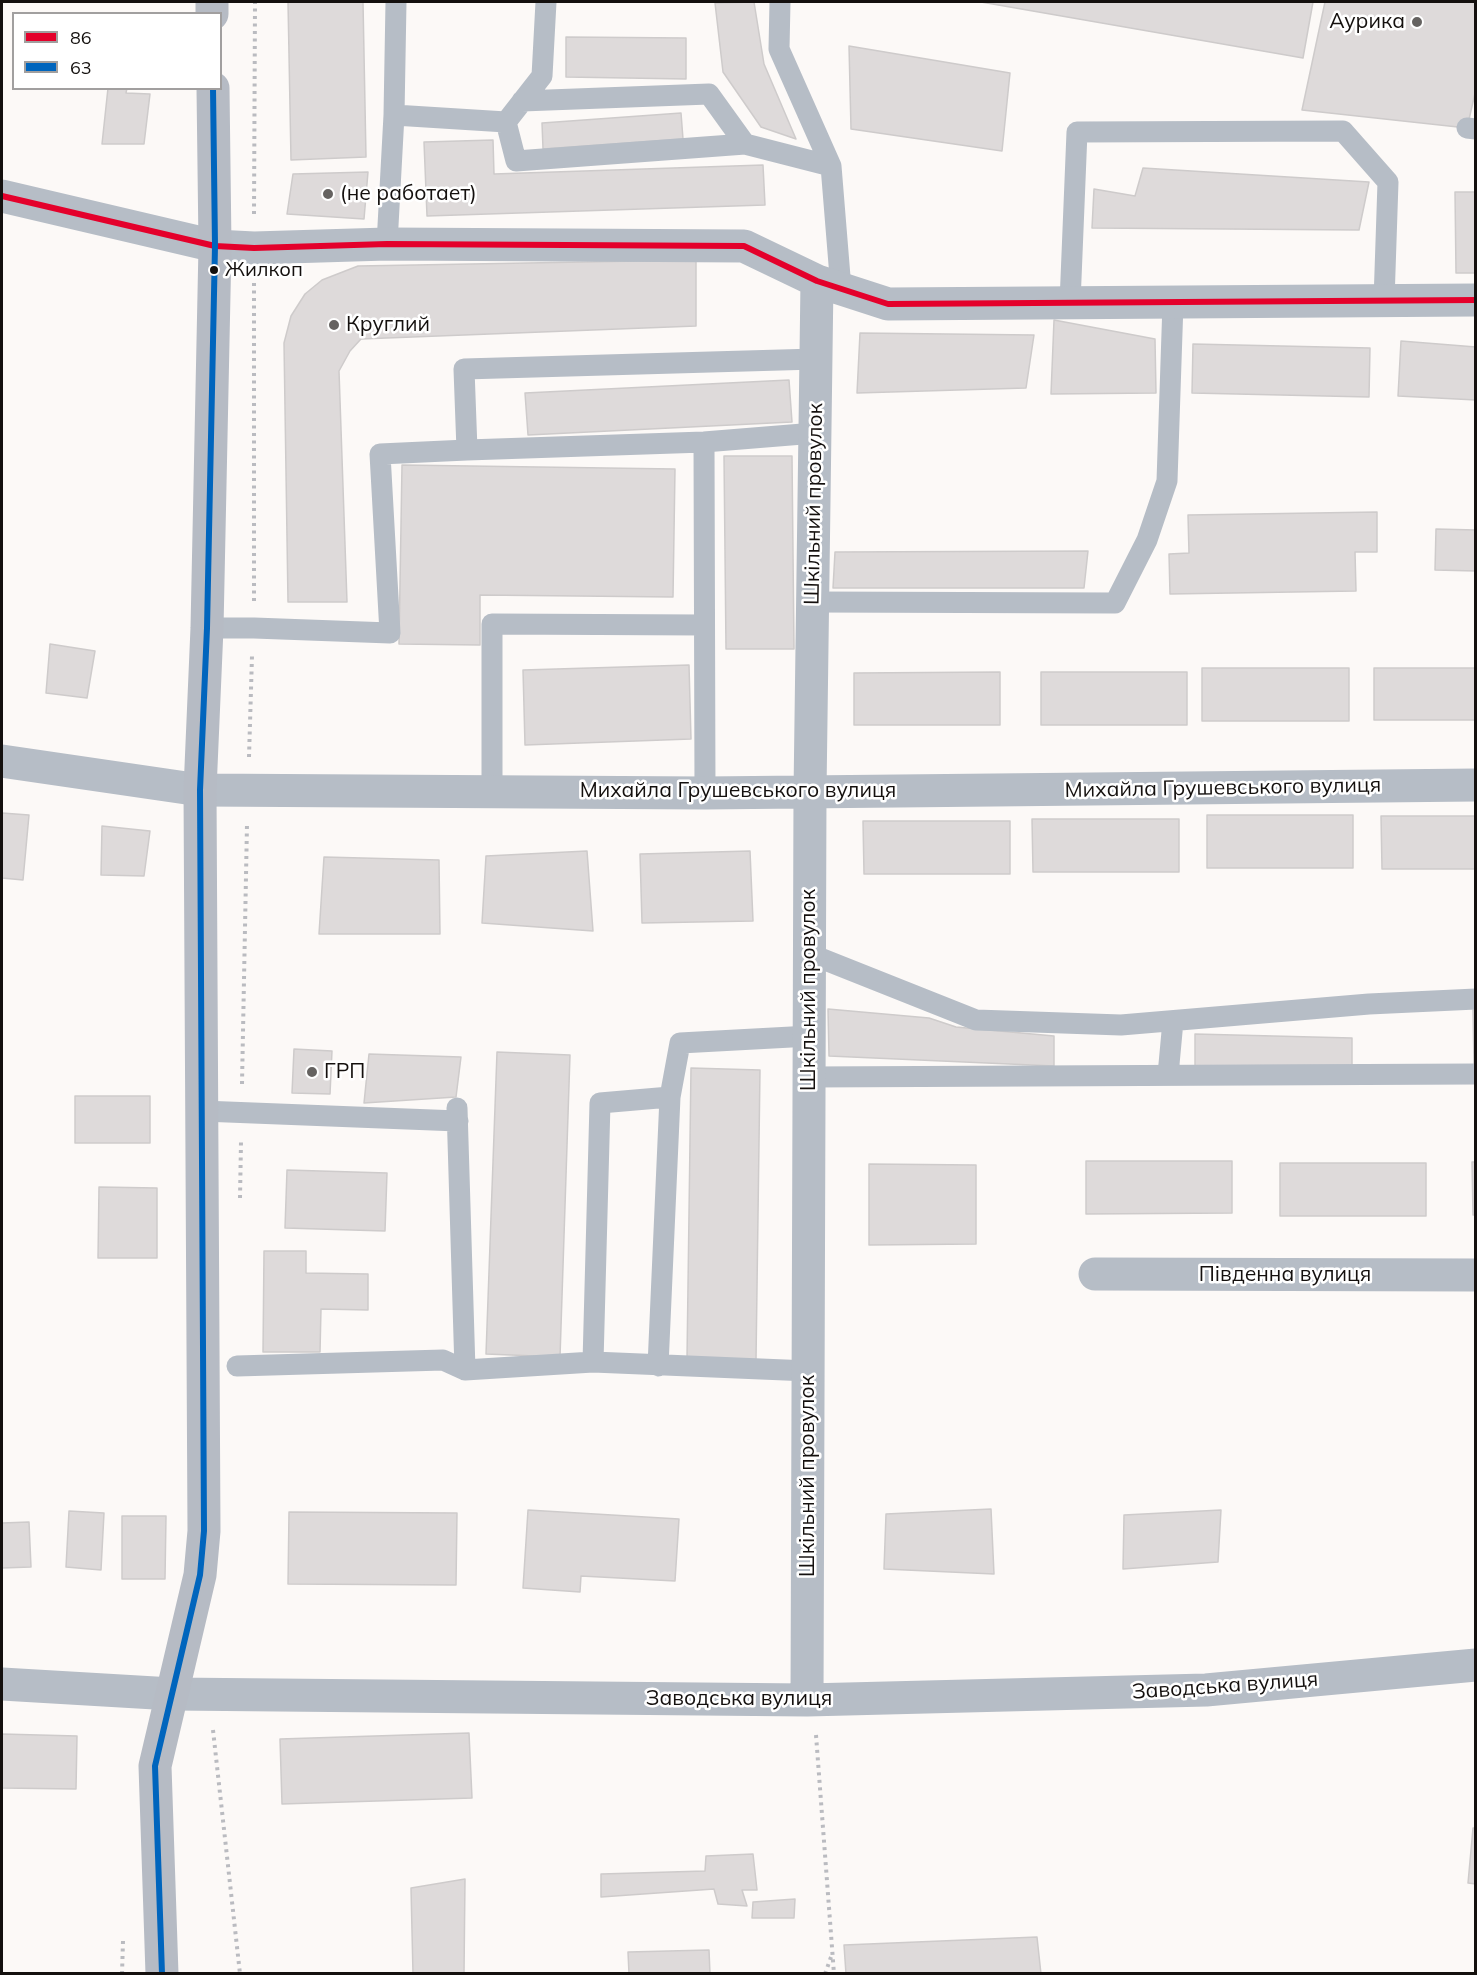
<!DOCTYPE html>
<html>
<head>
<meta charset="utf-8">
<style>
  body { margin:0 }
  #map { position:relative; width:1477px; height:1975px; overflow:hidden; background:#fcf9f7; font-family:Mulish,sans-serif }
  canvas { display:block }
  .frame { position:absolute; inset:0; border:3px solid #14100e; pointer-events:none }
  .legend { position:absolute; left:12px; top:12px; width:210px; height:78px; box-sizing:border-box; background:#fff; border:2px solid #a19f9f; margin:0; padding:8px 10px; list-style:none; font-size:18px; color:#14100e }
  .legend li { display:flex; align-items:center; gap:12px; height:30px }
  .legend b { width:30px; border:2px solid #a19f9f }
</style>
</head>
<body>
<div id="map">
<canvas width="1477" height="1975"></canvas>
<div class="frame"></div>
<ul class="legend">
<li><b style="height:8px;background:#e4002b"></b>86</li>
<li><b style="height:8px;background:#0065bd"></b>63</li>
</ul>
</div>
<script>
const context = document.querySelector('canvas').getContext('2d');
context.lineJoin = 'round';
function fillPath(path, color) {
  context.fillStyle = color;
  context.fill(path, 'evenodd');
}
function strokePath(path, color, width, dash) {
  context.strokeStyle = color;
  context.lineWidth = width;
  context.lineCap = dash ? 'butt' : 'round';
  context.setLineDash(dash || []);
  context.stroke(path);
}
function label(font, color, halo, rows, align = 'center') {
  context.font = font + ' Mulish,sans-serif';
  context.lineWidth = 5;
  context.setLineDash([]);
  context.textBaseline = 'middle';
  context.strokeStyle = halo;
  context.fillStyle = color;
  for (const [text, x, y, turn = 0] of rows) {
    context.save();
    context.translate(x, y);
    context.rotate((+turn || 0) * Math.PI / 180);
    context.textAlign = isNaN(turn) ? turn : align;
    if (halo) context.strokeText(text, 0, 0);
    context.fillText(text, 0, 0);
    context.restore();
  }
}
const building = new Path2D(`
  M288,2h75l3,155 -75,3z
  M754,2l10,62 32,75 -35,-12 -38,-55 -8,-69z
  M981,2h332l-10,56z
  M1325,2h151v87l-9,39 -165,-18z
  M566,37l120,1v41l-120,-2z
  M849,46l161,27 -8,78 -151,-22z
  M108,88h19l-1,5 24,1 -6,50h-42z
  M681,113l2,26 -140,10 -1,-26z
  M493,140l1,34 269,-9 2,40 -338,11 -3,-74z
  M1143,168l226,14 -10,48 -267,-2 2,-39 41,7z
  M368,172l-4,47 -77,-5 6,-40z
  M1455,192h21v81h-20z
  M696,260v66l-335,13 -11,12 -11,20 8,231h-59l-4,-259 7,-27 14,-22 17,-14 36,-14z
  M1054,320l101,19 1,54 -105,1z
  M860,333l174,2 -8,53 -169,5z
  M1401,341l75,6v53l-78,-4z
  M1193,344l177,4 -1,49 -177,-4z
  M789,380l3,42 -264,13 -3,-42z
  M724,456h68l2,193h-68z
  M402,465l273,4 -2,128 -193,-2v50l-81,-1z
  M1377,512v40h-22l1,39 -186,3 -1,-40 20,-1 -1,-38z
  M1436,529l40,1v41l-41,-1z
  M1088,551l-4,37h-251l2,-36z
  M50,644l45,7 -8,47 -41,-5z
  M689,665l2,74 -166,6 -2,-75z
  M1202,668h147v53h-147z
  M1374,668h102v52h-102z
  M1000,672v53h-146v-52z
  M1041,672h146v53h-146z
  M2,813l27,2 -6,65 -21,-2z
  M1207,815h146v53h-146z
  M1381,816h95v53h-94z
  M1032,819h147v53h-146z
  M863,821h147v53h-146z
  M102,826l48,5 -6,45 -43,-1z
  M587,851l6,80 -111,-8 4,-67z
  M750,851l3,70 -111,2 -2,-69z
  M324,857l115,3 1,74h-121z
  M828,1009l101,9 27,9 98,9v30l-225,-10z
  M1473,1010h3v54h-2z
  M1195,1034l157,4v27l-157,1z
  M294,1049l38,2 -2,43 -38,-1z
  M497,1052l73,3 -10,302 -74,-3z
  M369,1054l92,3 -5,40 -92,6z
  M691,1068l69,2 -4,290 -69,-2z
  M75,1096h75v47h-75z
  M1086,1161h146v52l-146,1z
  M1472,1162h4v53h-3z
  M1280,1163h146v53h-146z
  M869,1164l107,1v79l-107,1z
  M287,1170l100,3 -2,58 -100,-3z
  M99,1187l58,1v70h-59z
  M264,1251h42v22l62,1v36l-47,-1 -1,43h-57z
  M991,1509l3,65 -110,-5 2,-55z
  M528,1510l151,9 -4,62 -94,-5 -1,16 -57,-4z
  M1221,1510l-3,52 -95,7 1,-54z
  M69,1511l35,2 -3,57 -35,-3z
  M289,1512l168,1 -1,72 -168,-1z
  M122,1516h44l-1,63h-43z
  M29,1522l2,45 -29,1v-45z
  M469,1733l3,65 -190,6 -2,-65z
  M2,1734l75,2 -1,53 -74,-1z
  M1473,1828h3v56l-8,-1z
  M753,1854l4,36h-15l5,16 -29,-2 -4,-15 -113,8v-23l104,-3 1,-15z
  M465,1879l-1,95h-51l-2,-86z
  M795,1899l-1,19h-42l1,-16z
  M1037,1937l4,37h-195l-2,-29z
  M709,1950l1,24h-81l-1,-22z`);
fillPath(building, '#dedada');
strokePath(building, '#cecbcb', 1.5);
strokePath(new Path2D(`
  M254,214l1,-212
  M254,601v-320
  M249,757l3,-101
  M242,1084l5,-260
  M240,1198l1,-56
  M213,1730l27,244
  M816,1735l18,239
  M122,1974l1,-33
  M825,1974l6,-17`), '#babbc0', 4, [3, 4.5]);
strokePath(new Path2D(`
  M780,2l-1,47 52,117 10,123
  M522,101l187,-7 36,50 86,22
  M394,115l112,7 36,-46 4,-74
  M506,122l10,39 229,-17
  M1467,128l9,1
  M387,244l7,-129 2,-113
  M1070,303l7,-171 266,-1 45,51 -4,119
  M815,433l-111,9 -237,8 -3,-81 352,-10
  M704,442l1,351
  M813,602l302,1 32,-63 20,-59 6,-178
  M207,628h47l136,5 -10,-179 87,-4
  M492,790v-166l212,1
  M810,954l166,66 145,5 248,-21 107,-5
  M1168,1075l5,-54
  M809,1077l667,-3
  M670,1097l10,-54 130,-7
  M457,1108l8,262
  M202,1111l256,10
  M593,1362l7,-259 70,-6 -12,269
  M237,1366l206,-6 22,10 128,-8 216,9`), '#b6bdc6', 21);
strokePath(new Path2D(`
  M2,196l213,50 39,2 133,-4 357,2 73,35 71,23 588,-4
  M2,761l198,29 505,3 771,-8
  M1095,1274l381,1
  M2,1684l170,10 635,6 399,-10 270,-25
  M807,1700l3,-908 7,-511`), '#b6bdc6', 33);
strokePath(new Path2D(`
  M212,2v12
  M162,1974l-7,-208 45,-191 4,-44 -4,-741 7,-162 8,-382 -2,-158`), '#b6bbc4', 33);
strokePath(new Path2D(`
  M2,196l213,50 39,2 133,-4 357,2 73,35 71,23 588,-4`), '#e4002b', 6);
strokePath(new Path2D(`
  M162,1974l-7,-208 45,-191 4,-44 -4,-741 7,-162 8,-382 -2,-158`), '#0065bd', 6);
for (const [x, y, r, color] of [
  [1417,22,6,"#656260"],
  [328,194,6,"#656260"],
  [214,270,5,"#14100e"],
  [334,325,6,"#656260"],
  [312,1072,6,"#656260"]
]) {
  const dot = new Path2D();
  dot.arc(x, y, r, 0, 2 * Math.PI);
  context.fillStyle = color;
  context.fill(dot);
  strokePath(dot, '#fff', 2);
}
label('20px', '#14100e', '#fff', [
  ["Жилкоп",225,270]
], 'left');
label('21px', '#14100e', '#fff', [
  ["Аурика",1405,22,"right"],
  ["(не работает)",340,194],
  ["Круглий",346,325],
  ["ГРП",324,1072]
], 'left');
label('21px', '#14100e', '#fff', [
  ["Шкільний провулок",814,504,-89],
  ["Михайла Грушевського вулиця",1223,788,-1],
  ["Михайла Грушевського вулиця",738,791],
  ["Шкільний провулок",809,990,-90],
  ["Південна вулиця",1285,1275],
  ["Шкільний провулок",808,1476,-90],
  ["Заводська вулиця",1225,1686,-4],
  ["Заводська вулиця",739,1699]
]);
</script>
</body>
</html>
